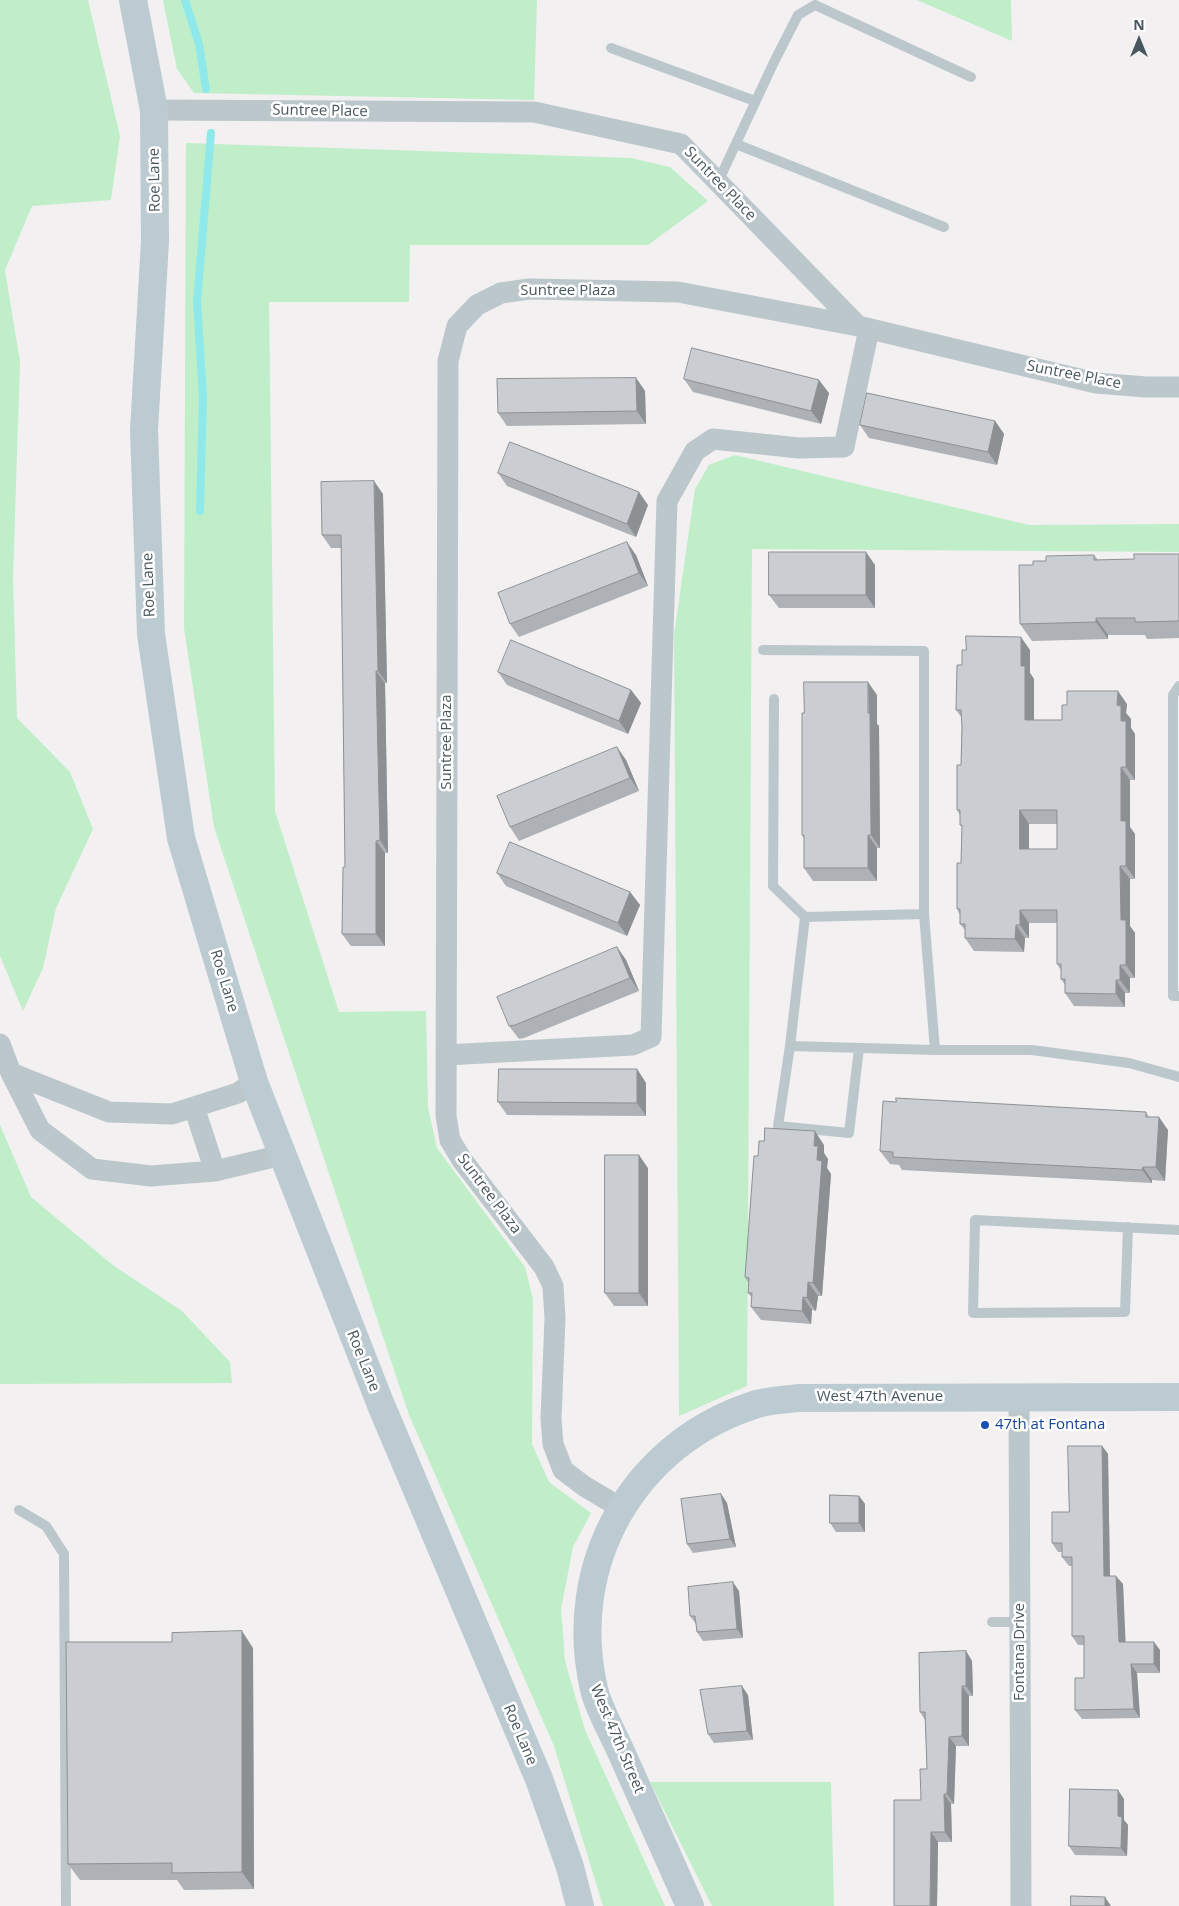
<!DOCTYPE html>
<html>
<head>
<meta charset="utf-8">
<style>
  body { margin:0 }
  #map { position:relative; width:1179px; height:1906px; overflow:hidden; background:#f2f0f1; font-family:"Open Sans",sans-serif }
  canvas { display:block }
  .north { position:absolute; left:1114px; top:15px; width:50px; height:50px; -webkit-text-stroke:4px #fff; paint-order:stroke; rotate:0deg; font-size:14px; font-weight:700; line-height:20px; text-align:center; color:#48575d }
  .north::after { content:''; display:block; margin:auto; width:18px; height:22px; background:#48575d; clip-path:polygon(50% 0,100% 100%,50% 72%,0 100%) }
</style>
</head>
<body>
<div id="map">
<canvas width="1179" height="1906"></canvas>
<div class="north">N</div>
</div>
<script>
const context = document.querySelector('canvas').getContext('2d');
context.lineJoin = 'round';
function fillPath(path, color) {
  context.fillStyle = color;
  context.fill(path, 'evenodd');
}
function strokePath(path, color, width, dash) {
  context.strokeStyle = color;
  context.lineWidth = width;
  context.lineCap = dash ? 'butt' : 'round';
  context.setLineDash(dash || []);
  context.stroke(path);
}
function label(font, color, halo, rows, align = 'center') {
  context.font = font + ' "Open Sans",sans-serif';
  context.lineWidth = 5;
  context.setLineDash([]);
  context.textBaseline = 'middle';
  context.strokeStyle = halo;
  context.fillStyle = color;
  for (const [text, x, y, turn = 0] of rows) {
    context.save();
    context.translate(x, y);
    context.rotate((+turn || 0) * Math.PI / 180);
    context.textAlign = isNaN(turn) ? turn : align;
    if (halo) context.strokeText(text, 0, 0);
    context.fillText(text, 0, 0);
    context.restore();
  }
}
fillPath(new Path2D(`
  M0,0h88l32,136 -9,64 -79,6 -27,64 15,92 -7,216 4,140 53,54 23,57 -37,79 -13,60 -20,43 -23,-55z
  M163,0h374l-3,100 -340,-7 -17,-24z
  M917,0h94l1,41z
  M186,143l445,15 39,9 38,34 -60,44h-238l-1,57h-140l6,509 64,201 87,-1 2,96 9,41 88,119 8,32 -1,145 17,38 42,31 -18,34 -12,62 4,52 20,69 80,176h-62l-49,-160 -145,-331 -195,-588 -30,-199z
  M735,455l294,70 150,-1v28l-427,-3 -5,837 -68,30 -5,-781 21,-146 14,-24z
  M0,1125l31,72 83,69 68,45 48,51 2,21 -232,1z
  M650,1782h181l3,124h-122z`), '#c0eec9');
strokePath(new Path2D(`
  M185,0l14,44 7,45
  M200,511l3,-115 -6,-94 14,-169`), '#8fe9ea', 8);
strokePath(new Path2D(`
  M611,48l144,53
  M736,144l208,83
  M718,182l56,-120 24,-47 17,-10 156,72
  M763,650l161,1v263l11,136h97l97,13 50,14
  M1179,686l-6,9v301h6
  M774,699l-1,187 32,31 119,-3
  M805,917l-15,129 145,4
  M790,1046l-12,80 71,7 10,-85
  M1128,1227l-3,85 -152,1 2,-93 204,10
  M19,1510l27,16 18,28 2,352
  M992,1622h28`), '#bcc7cc', 10);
strokePath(new Path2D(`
  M154,110l380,2 147,32 177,182 238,57 50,4h33
  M0,1044l11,29 29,57 52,39 59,7 64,-5 67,-16
  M446,1055l187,-10 18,-8 16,-536 28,-50 18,-12 86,9 45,-1 25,-118
  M11,1073l98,39 63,2 66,-21 16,-11
  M194,1107l21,64
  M1019,1398l2,508
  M621,1508l-37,-22 -21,-16 -10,-26 -2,-25 4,-101 -2,-32 -9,-19 -82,-107 -12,-20 -4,-24 2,-755 9,-35 20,-21 24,-12 28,-4 149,3 180,34`), '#bcc7cc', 21);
strokePath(new Path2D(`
  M133,0l21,110 1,131 -11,189 7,204 30,204 73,244 127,323 158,374 31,88 10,39
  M690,1906c-23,-51 -45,-101 -68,-152 -8,-19 -24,-46 -28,-65 -29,-125 40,-247 163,-285 13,-4 28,-4 41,-6l381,-1`), '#bccad1', 28);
fillPath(new Path2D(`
  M636,378l9,13 1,33 -139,2 -9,-13z
  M684,379l145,14 -8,31 -128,-32z
  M995,421l9,13 -7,31 -128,-27 -9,-13z
  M498,473l150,32 -12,32 -129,-51z
  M383,494l4,189h-2l3,170h-3v93h-34l-9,-12 3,-67 -4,-319h-10l-9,-13z
  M1179,554v84l-32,1 -2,-4h-37v4l-76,2 -12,-17 13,-59 61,-10 4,5 36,-1z
  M636,555l12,31 -129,51 -9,-13z
  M875,565v43h-96l-10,-13z
  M1030,650v23l4,6v41h28l65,-16 -1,9 5,6v9l4,6v46h-5v47l5,7v45h-5v47l5,7v45h-5v15h-5v14l-51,-1 -9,-13v-8l-4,-6v-9l-4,-6v-41h-28v15h-4l-1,14 -50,-1 -9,-13v-8l-5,-6v-9l-3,-6 4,-46 1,-36 -2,-2v-10l-3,-5 4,-45 1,-47 -6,-8 6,-45zM1029,824h28v25h-28z
  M498,672l133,18 10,13 -13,31 -121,-49z
  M877,695v29l2,2 1,122h-3v33h-64l-9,-13v-29l-2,-4z
  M626,760l13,31 -120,50 -9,-14z
  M497,873l133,19 10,13 -13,31 -121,-50z
  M617,947l9,13 13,31 -115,47 -5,1 -10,-13z
  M637,1069l9,14v33l-139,-1 -9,-13z
  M1146,1112l3,5 19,13 -3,51 -13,-1v3l-250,-13 -3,-5 -9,-1 -10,-13z
  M824,1145v8l4,6 -1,9 4,6 -9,122h-4l-2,15 -4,-1 -1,14 -50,-4 -10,-13 1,-9 -4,-5 1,-9 -4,-7z
  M648,1168v138h-34l-9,-13z
  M1102,1446l6,8 2,122 13,8 2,58 35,8v23h-23l3,45 -58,1 -7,-9 9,-32v-33h-6l-6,-9v-70h-3l-7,-9v-5h-4l-6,-9 17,-31z
  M721,1494l6,9 9,44 -43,6 -6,-9z
  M859,1496l6,8v28h-29l-6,-9z
  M739,1591l4,47 -40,3 -6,-9 -1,-8 -6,-8z
  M172,1642l81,6 1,241 -70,1 -7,-10h-97l-12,-16z
  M966,1651l6,10 1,35h-4v50h-13l-2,58h-3l1,38h-14l-1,64 -16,-106 6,-31 -2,-49 -5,-8z
  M748,1695l5,45 -39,3 -6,-9z
  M1124,1799v21l4,5 -1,31 -52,-1 -6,-9z`), '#aeb1b5');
fillPath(new Path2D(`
  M636,378l9,13 1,33 -9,-13z
  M819,380l10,13 -8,31 -10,-13z
  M995,421l9,13 -7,31 -9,-13z
  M374,481l9,13 4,189 -9,-12z
  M639,492l9,13 -12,32 -9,-13z
  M627,542l9,13 12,31 -9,-13z
  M866,552l9,13v43l-9,-13z
  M1096,618l12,17v4l-12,-17z
  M1021,637l9,13v23l4,6v54l-9,-13 -4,-54z
  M376,671l9,12 3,170 -8,-13z
  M868,682l9,13v29l2,2 1,122 -9,-13z
  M631,690l10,13 -13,31 -9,-13z
  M1118,691l9,13 -1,9 5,6v9l4,6v46l-9,-13 -5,-46 -4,-16z
  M617,747l9,13 13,31 -9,-13z
  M1121,767l9,13v47l5,7v45l-9,-13 -5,-45z
  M1020,810l9,14v38l-9,-13z
  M868,835l9,13v33l-9,-13z
  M376,841l9,12v93l-9,-12z
  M1120,866l10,13v47l5,7v45l-9,-13 -5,-45z
  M630,892l10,13 -13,31 -9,-13z
  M1020,910l9,13v15l-9,-13z
  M1016,925l9,13 -1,14 -9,-13z
  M617,947l9,13 13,31 -9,-13z
  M1120,965l10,13v15l-10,-13z
  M1116,980l9,13v14l-9,-13z
  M637,1069l9,14v33l-9,-13z
  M1159,1117l9,13 -3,51 -9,-14z
  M815,1131l9,14v8l4,6 -1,9 4,6 -9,122 -9,-13 4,-123 -3,-14z
  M639,1155l9,13v138l-9,-13z
  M1143,1167l9,13v3l-10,-13z
  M808,1282l10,14 -2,15 -9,-13z
  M803,1297l9,13 -1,14 -9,-13z
  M1102,1446l6,8 2,131 -6,-9z
  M721,1494l6,9 9,44 -6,-8z
  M859,1496l6,8v28l-6,-9z
  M1116,1576l7,8 3,67 -7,-9z
  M733,1582l6,9 4,47 -6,-9z
  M242,1631l11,17 1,241 -12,-17z
  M1154,1642l6,8v23l-6,-9z
  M966,1651l6,10 1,35 -7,-10z
  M1131,1664l6,9 3,45 -6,-9z
  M742,1686l6,9 5,45 -6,-9z
  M962,1686l7,10v50l-7,-10z
  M949,1737l7,9 -2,58 -7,-10z
  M1118,1790l6,9v21l4,5 -1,31 -6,-8 -3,-32z
  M944,1794l7,10 1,38 -7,-10z
  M931,1832l7,10 -1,64h-7z
  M1105,1897l6,9h-6z`), '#8d9093');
const building = new Path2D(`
  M692,348l127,32 -8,31 -127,-32z
  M636,378l1,33 -139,2 -1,-34z
  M867,393l128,28 -7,31 -128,-27z
  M510,442l129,50 -12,32 -129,-51z
  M374,481l4,190h-2l4,169 -4,1v93h-34l1,-67h2l-4,-332h-19l-1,-53z
  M627,542l12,31 -129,51 -12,-31z
  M769,552h97v43h-97z
  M1134,554h45v67l-44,1v-4h-39v4l-76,2 -1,-59h14v-4h13v-5l48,-1v5l40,-1z
  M966,636l55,1v29h4v54h37v-15h5v-14h51l-1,14 4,1v15h5v46h-5v54h5v45h-6l1,54h5v45h-6v15h-4v14l-51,-1v-14h-4v-15h-4v-54h-37v15h-4l-1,14 -50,-1v-14h-5v-15h-3v-46h4l1,-38h-2v-15h-3v-45h4l1,-38 -1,-17h-5l1,-45h5v-15h4zM1020,810h37v39h-37z
  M511,640l120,50 -12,31 -121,-49z
  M804,682h64v31h2l1,122h-3v33h-64v-33h-2v-122h2z
  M617,747l13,31 -120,49 -13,-31z
  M510,842l120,50 -12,31 -121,-50z
  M617,947l13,31 -115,47 -6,1 -12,-29z
  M499,1069h138v34l-139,-1z
  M896,1098l250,14v5h13l-3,50h-13l-1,3 -249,-13v-5l-13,-1 3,-50 13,1z
  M765,1128l50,3 -1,15h4l-1,14 5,1 -9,122 -5,-1 -1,16 -4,-1 -1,14 -51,-4 1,-14h-4l1,-15 -4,-1 9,-121h4l1,-15h5z
  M605,1155h34v138h-34z
  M1068,1446h34l2,130h12l3,66h35v22h-23l3,45 -59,1v-32h9v-42h-12v-79h-10v-14h-10v-31h17z
  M721,1494l9,45 -43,5 -6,-45z
  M830,1495l29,1v27h-29z
  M733,1582l4,47 -40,3 -2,-16h-5l-2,-29z
  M242,1631v241l-70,1v-10l-104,1 -2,-222h106v-9z
  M966,1651v35h-4v50l-13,1 -2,57h-3l1,38h-14l-1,74h-36v-106h27l-1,-31h7l-2,-57h-5l-1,-59z
  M742,1686l5,45 -39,3 -8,-44z
  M1070,1789l48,1v26l4,1 -1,31 -52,-2z
  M1071,1896l34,1v9h-34z`);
fillPath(building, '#caced2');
strokePath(building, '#8d9093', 1);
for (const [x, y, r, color] of [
  [985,1425,5,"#1a4fb4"]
]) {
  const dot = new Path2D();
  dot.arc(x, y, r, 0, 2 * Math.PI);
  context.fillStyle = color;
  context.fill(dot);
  strokePath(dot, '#fff', 2);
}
label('15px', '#48575d', '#fff', [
  ["Suntree Place",320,111,1],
  ["Roe Lane",155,180,-91],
  ["Suntree Place",720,184,46],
  ["Suntree Plaza",568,291],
  ["Suntree Place",1074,375,11],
  ["Roe Lane",149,585,-92],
  ["Suntree Plaza",447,742,-90],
  ["Roe Lane",224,981,73],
  ["Suntree Plaza",489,1194,53],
  ["Roe Lane",363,1361,68],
  ["West 47th Avenue",880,1397],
  ["Fontana Drive",1020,1652,-90],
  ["Roe Lane",520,1735,67],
  ["West 47th Street",617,1739,67]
]);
label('15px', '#164399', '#fff', [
  ["47th at Fontana",995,1425]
], 'left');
</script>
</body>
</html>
